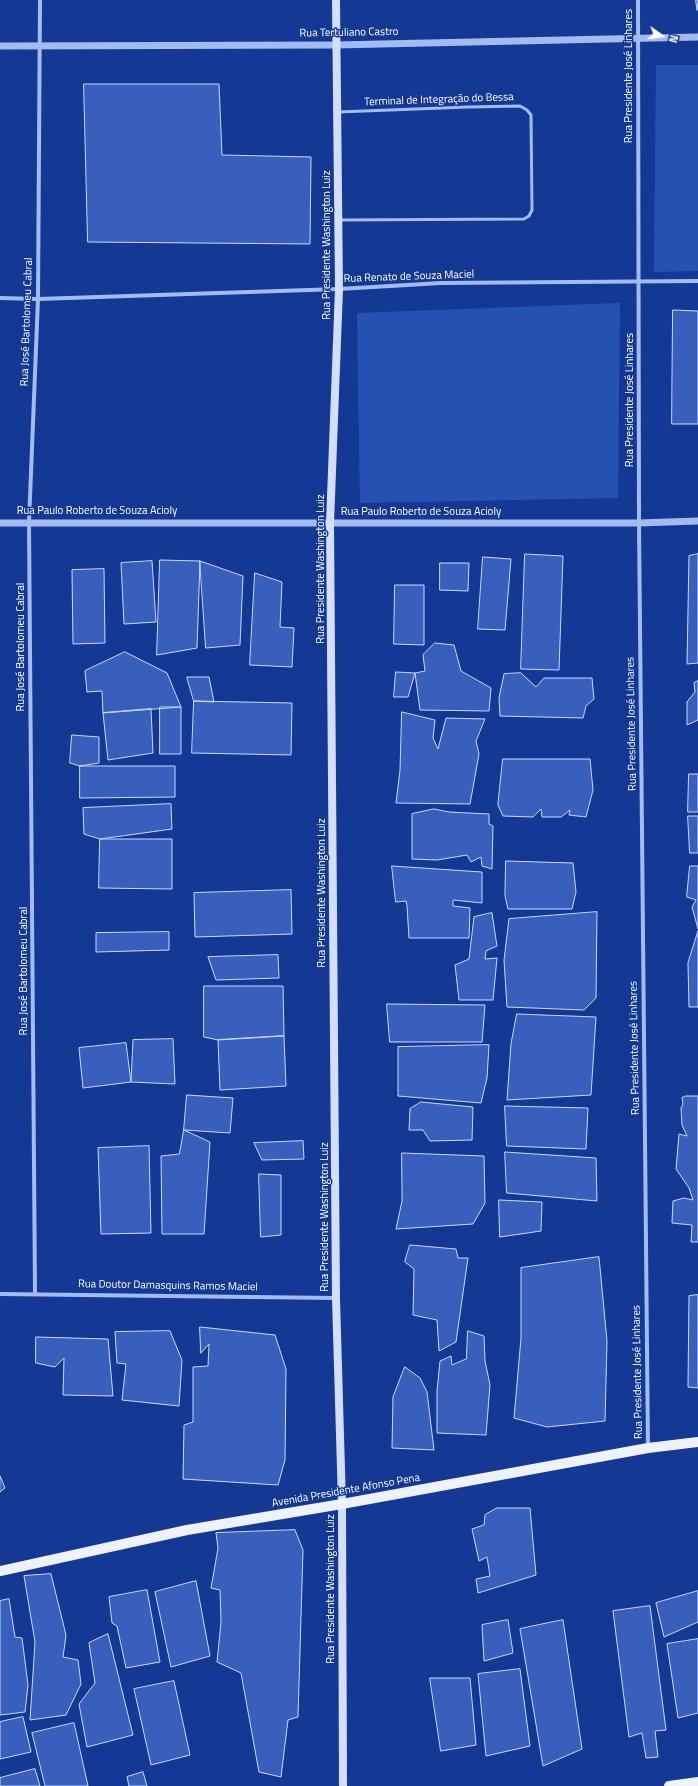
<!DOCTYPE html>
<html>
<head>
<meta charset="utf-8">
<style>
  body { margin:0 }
  #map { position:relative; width:698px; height:1786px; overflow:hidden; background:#143994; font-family:"Titillium Web",sans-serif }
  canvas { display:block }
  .north { position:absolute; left:642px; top:16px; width:40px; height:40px; -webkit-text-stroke:3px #143994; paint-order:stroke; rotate:104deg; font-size:11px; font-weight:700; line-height:16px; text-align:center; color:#fff }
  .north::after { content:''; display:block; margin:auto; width:14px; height:18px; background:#fff; clip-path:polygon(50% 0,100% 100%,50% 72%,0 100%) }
</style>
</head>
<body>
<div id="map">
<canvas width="698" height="1786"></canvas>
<div class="north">N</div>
</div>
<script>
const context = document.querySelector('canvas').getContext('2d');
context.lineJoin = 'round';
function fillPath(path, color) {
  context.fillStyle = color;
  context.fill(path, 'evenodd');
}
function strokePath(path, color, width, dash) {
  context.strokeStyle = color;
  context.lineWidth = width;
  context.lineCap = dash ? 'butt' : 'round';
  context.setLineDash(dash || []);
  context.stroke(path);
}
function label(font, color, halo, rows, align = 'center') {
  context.font = font + ' "Titillium Web",sans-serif';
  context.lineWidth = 3;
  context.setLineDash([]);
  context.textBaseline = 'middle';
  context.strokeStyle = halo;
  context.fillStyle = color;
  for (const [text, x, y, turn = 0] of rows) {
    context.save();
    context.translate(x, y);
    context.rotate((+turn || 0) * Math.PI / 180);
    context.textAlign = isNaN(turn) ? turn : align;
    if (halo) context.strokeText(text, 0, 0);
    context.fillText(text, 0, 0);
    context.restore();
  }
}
fillPath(new Path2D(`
  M656,65h42v206l-44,1z
  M620,303l-2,195 -258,5 -3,-190z`), '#2651b3');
const building = new Path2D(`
  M696,0h2l-1,10z
  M84,84h135l3,71 89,2 -1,87 -222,-2z
  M673,310l25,1v113h-26z
  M525,554l38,2 -4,114 -38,-1z
  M698,554v109l-11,1 2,-108z
  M483,557l28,2 -6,71 -27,-1z
  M160,560l40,1 -3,87 -40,7z
  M152,561l4,61 -32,2 -3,-61z
  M200,561l43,15 -3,69 -34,3z
  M440,563h29l-1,28 -28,-1z
  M104,569l1,74 -32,1 -1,-74z
  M255,573l27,9 -2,45 14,1 -2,39 -42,-2z
  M395,585h29v60l-30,-1z
  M435,643l19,2 7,26 30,17 -2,23 -69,-1 -5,-37 10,-2 -2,-16z
  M125,652l42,21 14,34 -78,6 -1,-22 -15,1 -2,-21z
  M396,672l19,1 -7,24h-14z
  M521,673l15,14 8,-9h48l2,21 -8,7 -3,12 -83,-2 -1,-18 5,-24z
  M187,677h22l5,25 -20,-1z
  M698,681v39l-11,5v-23l8,-10 -1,-9z
  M194,701l98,2 -1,52 -99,-2z
  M160,707h21v47h-21z
  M151,709l2,44 -45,7 -5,-47z
  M402,712l33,8 -2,18 5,11 8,-31 39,1 -9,22 3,13 -9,50 -74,-1 4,-33z
  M72,735l27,2v26l-19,3 -10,-3z
  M503,759h87l3,31 -7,27 -17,-2 1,-5 -9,7h-19l-1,-8 -8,8 -30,-1 -5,-11z
  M80,766h95v31l-95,1z
  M689,774h9v38h-10z
  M171,804l1,25 -72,10 -16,-5 -1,-26z
  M434,809l15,3 40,2v10l4,2 -1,43 -10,-3 -1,-9 -10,5 -4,-7 -30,5 -25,-1v-45z
  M688,816h10v37h-8z
  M100,839h72v50l-73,-1z
  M506,861l67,2 3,29 -4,17h-64l-3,-13z
  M392,866l90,6v31l-29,-3v6l17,2 -1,30h-60l-2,-32 -1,-5 -10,1z
  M690,866h8v63l-6,-22 4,-7 -9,-3z
  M291,890l1,44 -97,3 -1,-44z
  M597,912l-1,86 -12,12 -77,-3 -3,-47 5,-41z
  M492,913l5,33 -11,5 -1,8 12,-1 -4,42h-34l-4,-35 14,-6 5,-42z
  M698,931v76h-9l-1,-44z
  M169,932v18l-73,2v-19z
  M278,955l1,23 -63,2 -8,-23z
  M204,986h79l1,50 -66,4 -14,-3z
  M387,1004l98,1 -3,37h-92z
  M517,1014l79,3 -5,78 -84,5 4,-56z
  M284,1036l2,50 -66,4 -2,-50z
  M173,1039l2,45 -44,-2 2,-42z
  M126,1043l5,39 -48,6 -4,-40z
  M489,1045l-2,33 -6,25 -83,-7v-49z
  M187,1095l46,3 -3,35 -46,-3z
  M686,1096h12v146h-7l1,-17 -20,-2 1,-22 11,-3 9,2 -4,-12 -13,-19 3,-35 8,2 -5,-11 -1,-17 2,-4 -1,-6z
  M421,1102l52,5 -1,33 -42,1 -7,-11h-14l1,-21z
  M505,1106l83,2 -2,41 -79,-3z
  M184,1130l26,12 -6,92h-42l-1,-78 18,-2z
  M303,1141l1,18 -42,1 -8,-17z
  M149,1146l2,87 -50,1 -3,-86z
  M505,1152l91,6 1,43 -90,-8z
  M402,1153l82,3 1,47 -12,21 -77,5 6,-28z
  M259,1174l22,1v60l-20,2z
  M499,1200l43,2 -1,29 -41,6z
  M410,1245l46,4 2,9h10l-12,84 -17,9 -2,-31 -24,-5 1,-46 -9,-7z
  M599,1257l8,84 -2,80 -58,6 -33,-9 7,-80v-70z
  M698,1295v93l-10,-1 1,-91z
  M200,1327l75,8 11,34 -1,91 -7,25 -95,-6 1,-54 9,-3v-55l15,-1 1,-22 -8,9z
  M170,1331l12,29 -3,46 -57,-6 4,-36 -9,-1 -2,-31z
  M468,1331l16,5 1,25 5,24 -4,50 -49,-2v-42l3,-30 11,-5 1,9 14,-6z
  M36,1337l72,2 5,57 -50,-1 1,-37 -9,9 -19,-4z
  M405,1367l15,11 7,14 7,58 -42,-2 1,-51z
  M0,1476l5,12 -5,4z
  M497,1508h33l6,67 -58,18 -2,-14 14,-3 -3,-19 -8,4 -7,-32 12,-4 1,-10z
  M295,1530l8,20 -5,167 -10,3 -7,57 -22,-5 -18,-99 -24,-11 4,-40 -1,-32 -9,-2 7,-40 -2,-15z
  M51,1574l15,61 -3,22 15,3 3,24 -15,31 -36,5 5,-78 -11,-66z
  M196,1581l14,75 -39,11 -16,-75z
  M147,1590l13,72 -34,6 -9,-42 -5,-3 -3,-26z
  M698,1591v31l-34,15 -8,-34z
  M9,1599l6,38 7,1 6,47 -3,27 -25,3v-114z
  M650,1606l16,124 -11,1 3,26 -12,1 -4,-25 -13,4 -16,-126z
  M508,1620l5,33 -29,8 -2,-36z
  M563,1620l19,129 -39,17 -23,-137z
  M108,1634l25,101 -46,12 -8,-43 16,-21 -6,-40z
  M698,1639v74l-20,5 -11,-74z
  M520,1669l10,77 -44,10 -8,-82z
  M430,1678h40l6,67 -35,6z
  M174,1681l16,74 -39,10 -17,-76z
  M23,1717l8,35 -31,7v-37z
  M74,1723l14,63h-43l-13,-53z
  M35,1769l5,17h-40v-8z
  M143,1772l4,14h-18l-2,-9z`);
fillPath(building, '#385fbb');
strokePath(building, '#cbdafc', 1);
strokePath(new Path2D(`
  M338,112l130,-5 52,-1 7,4 4,5 1,95 -3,6 -5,3 -186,1`), '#a4bbf2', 3);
strokePath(new Path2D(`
  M638,0l1,523 9,925
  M0,298l38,1 301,-10 102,-6 257,-2
  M35,1293l-6,-771 9,-223 2,-299
  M0,1294l336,4`), '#a4bbf2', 4);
strokePath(new Path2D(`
  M0,46l336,-1 362,-8
  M0,523h639l59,-2`), '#a4bbf2', 7);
strokePath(new Path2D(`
  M336,0l3,289 -9,234 6,775 6,206 1,282`), '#d2defc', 8);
strokePath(new Path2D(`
  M0,1571l187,-41 155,-26 306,-56 50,-6
  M669,1786l29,-4`), '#eef2ff', 10);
label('11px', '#fff', '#143994', [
  ["Rua Tertuliano Castro",349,33,-1],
  ["Rua Presidente José Linhares",629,76,-90],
  ["Terminal de Integração do Bessa",439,100,-2],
  ["Rua Presidente Washington Luiz",327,245,-90],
  ["Rua Renato de Souza Maciel",409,277,-2],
  ["Rua José Bartolomeu Cabral",27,322,-88],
  ["Rua Presidente José Linhares",630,400,-90],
  ["Rua Paulo Roberto de Souza Acioly",97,511],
  ["Rua Paulo Roberto de Souza Acioly",421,512],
  ["Rua Presidente Washington Luiz",321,569,-90],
  ["Rua José Bartolomeu Cabral",21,647,-90],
  ["Rua Presidente José Linhares",632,724,-91],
  ["Rua Presidente Washington Luiz",322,893,-90],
  ["Rua José Bartolomeu Cabral",24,971,-90],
  ["Rua Presidente José Linhares",635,1048,-91],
  ["Rua Presidente Washington Luiz",325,1217,-90],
  ["Rua Doutor Damasquins Ramos Maciel",168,1286,1],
  ["Rua Presidente José Linhares",638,1372,-91],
  ["Avenida Presidente Afonso Pena",346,1491,-10],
  ["Rua Presidente Washington Luiz",331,1589,-90]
]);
</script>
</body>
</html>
